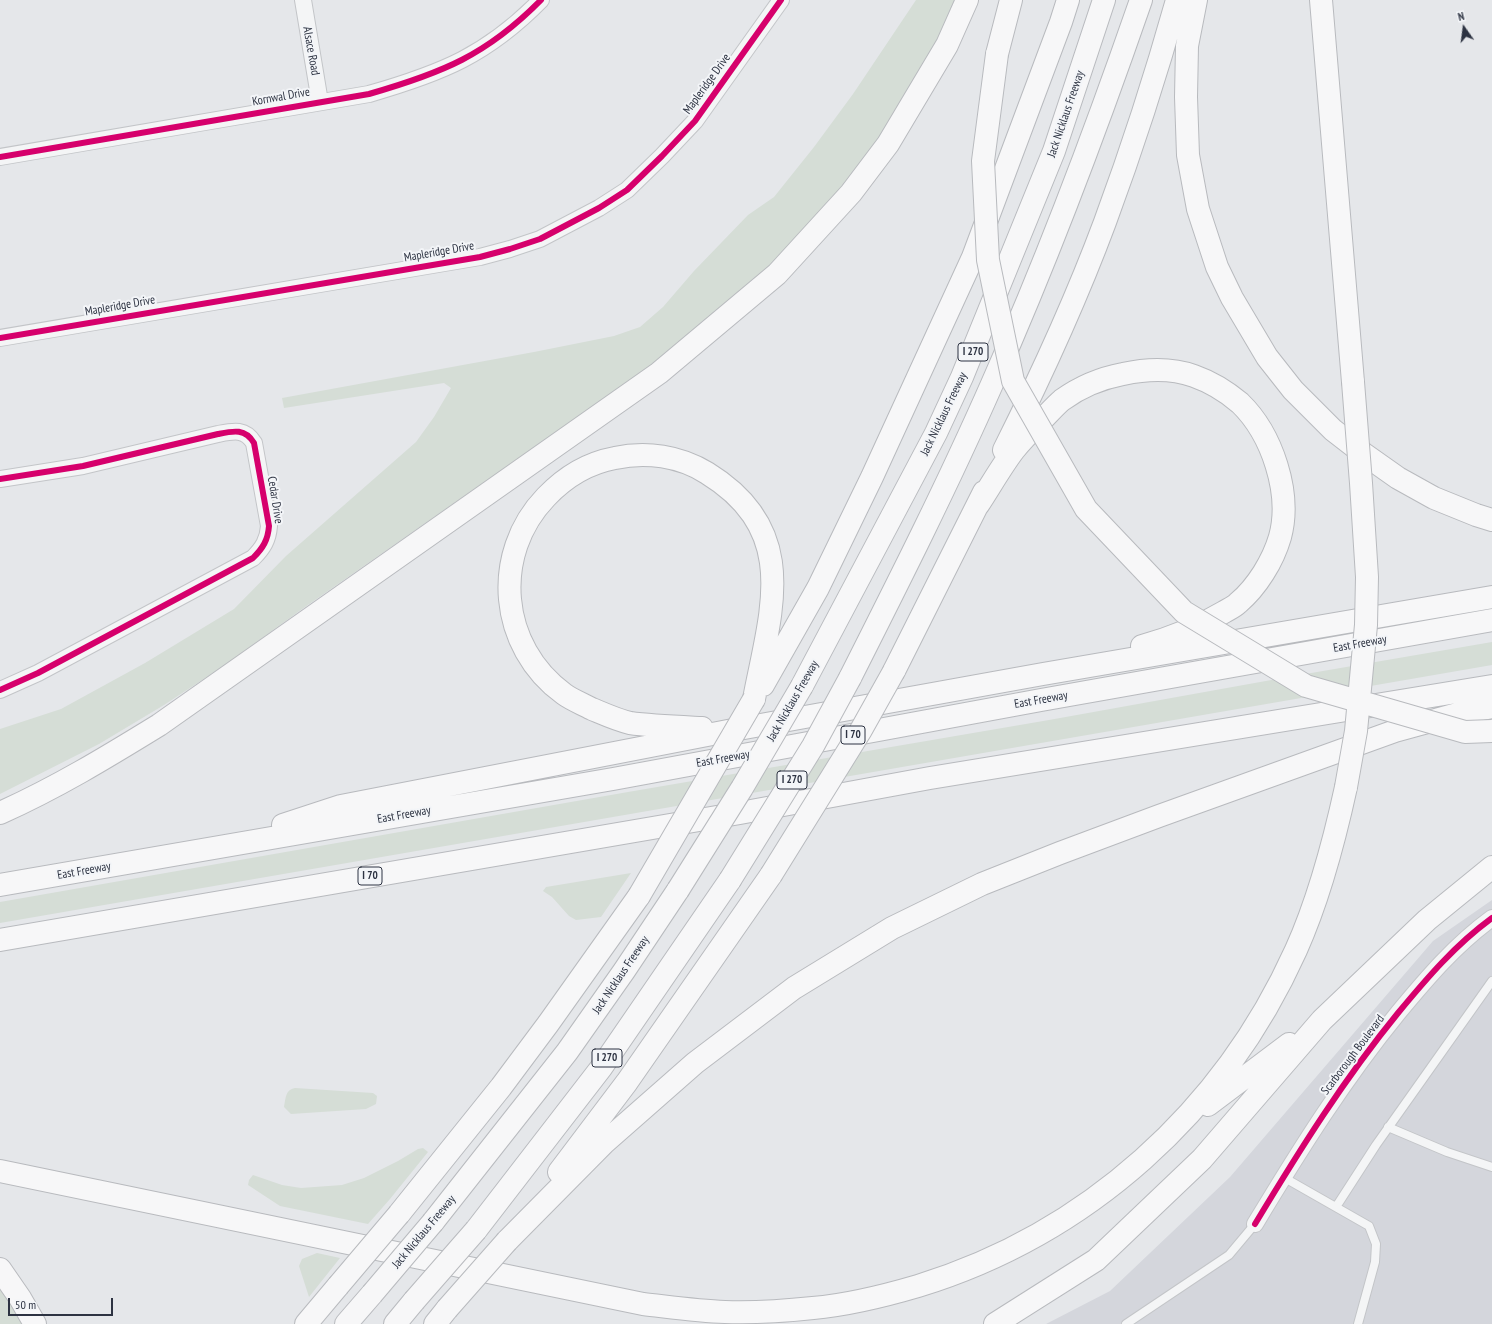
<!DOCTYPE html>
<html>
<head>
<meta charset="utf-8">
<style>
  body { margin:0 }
  #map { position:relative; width:1492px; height:1324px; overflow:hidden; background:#e5e7ea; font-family:"PT Sans Narrow",sans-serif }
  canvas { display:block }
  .north { position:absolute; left:1444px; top:8px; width:40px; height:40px; -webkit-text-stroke:3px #f3f5f8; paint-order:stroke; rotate:346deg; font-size:11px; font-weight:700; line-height:16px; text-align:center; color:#2d3342 }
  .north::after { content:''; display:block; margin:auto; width:14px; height:18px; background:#2d3342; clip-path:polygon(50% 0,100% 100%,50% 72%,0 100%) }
  .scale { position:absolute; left:8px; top:1298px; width:105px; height:18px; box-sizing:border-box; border:2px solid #2d3342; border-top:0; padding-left:5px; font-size:12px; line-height:14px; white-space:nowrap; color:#2d3342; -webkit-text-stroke:3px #f3f5f8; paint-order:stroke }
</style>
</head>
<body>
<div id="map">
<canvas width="1492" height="1324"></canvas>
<div class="north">N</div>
<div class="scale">50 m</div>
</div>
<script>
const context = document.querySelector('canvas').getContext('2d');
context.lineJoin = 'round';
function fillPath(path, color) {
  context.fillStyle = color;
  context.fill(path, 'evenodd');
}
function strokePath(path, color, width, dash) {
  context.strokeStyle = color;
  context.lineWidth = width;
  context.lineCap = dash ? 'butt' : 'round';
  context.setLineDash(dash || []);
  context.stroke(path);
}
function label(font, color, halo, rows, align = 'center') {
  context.font = font + ' "PT Sans Narrow",sans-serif';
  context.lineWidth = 4;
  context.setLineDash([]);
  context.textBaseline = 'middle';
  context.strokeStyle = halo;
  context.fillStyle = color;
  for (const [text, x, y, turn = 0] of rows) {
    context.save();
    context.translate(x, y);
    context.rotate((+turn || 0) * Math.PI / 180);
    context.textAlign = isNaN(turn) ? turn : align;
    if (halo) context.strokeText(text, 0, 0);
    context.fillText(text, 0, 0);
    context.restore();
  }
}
fillPath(new Path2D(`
  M1492,900v424h-446l64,-33 120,-114 203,-236z`), '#d4d6dc');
fillPath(new Path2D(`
  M916,0h45l-96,167 -106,112 -52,46 -125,89 -277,193 -83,60 -58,38 -65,39 -99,50v-65l61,-20 84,-46 89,-54 52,-53 130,-114 18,-25 17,-29 -7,-5 -160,25 -2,-10 252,-46 80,-16 26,-9 23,-20 31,-36 54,-56 26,-18 40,-50 39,-53z
  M1492,642v23l-1492,258v-21l628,-110 421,-72 239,-43z
  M631,873l-30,44 -25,3 -7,-4 -17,-19 -9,-6 3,-4z
  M295,1088l78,5 4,3 -1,8 -10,5 -75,5 -7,-7c2,-9 1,-17 11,-19z
  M423,1148l5,4 -38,47 -22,25 -88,-18 -32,-21 1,-5 4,-5 29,10 19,3 41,-3 22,-7 34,-17 20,-12z
  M317,1253l23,5 -31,39 -10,-31 3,-7z
  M0,1284l25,40h-25z`), '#d5ddd6');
const service = new Path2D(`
  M1388,1127l59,25 45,15
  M1283,1177l86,49 7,18 -1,18 -17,62
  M1336,1207l40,-62 116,-164
  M1126,1324l103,-69 26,-31`);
const minor = new Path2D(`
  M303,0l17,102
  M0,157l369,-63c73,-21 118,-39 172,-94
  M0,338l480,-81 30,-8 30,-10 59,-31 28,-18 35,-34 33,-35 86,-121
  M0,479l83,-13 135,-32c15,-3 27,-6 36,9l15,83c-1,14 -6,22 -16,32l-215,115 -38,17
  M1255,1224c44,-73 89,-145 143,-211 29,-35 57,-68 94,-95`);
const motorway = new Path2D(`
  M1196,0l-9,46 -1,51 2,58 10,54 19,58 15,31 35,59 26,33 40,40 31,24 34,24 36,20 42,17 16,5
  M1321,0l32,382
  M997,54l14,-54
  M1004,450c37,-74 72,-150 101,-228 27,-73 51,-147 72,-222
  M978,505c12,-18 23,-38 36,-55 8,-10 18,-20 27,-29 7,-7 14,-15 21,-21 18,-13 40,-22 61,-26 23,-5 49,-6 71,2 17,6 33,16 46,27 32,31 52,90 40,134 -7,24 -23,50 -42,66 -4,4 -9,6 -14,9 -25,15 -53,26 -82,34
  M894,671l90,-179
  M850,678c49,-97 98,-194 142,-294 56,-126 104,-254 149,-384
  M763,685l55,-97 54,-111 101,-220 88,-235 7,-22
  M802,686l134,-253 26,-56 92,-226 50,-151
  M702,728c-22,-1 -51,-2 -72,-5 -13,-3 -26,-9 -38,-14 -9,-5 -20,-9 -28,-15 -65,-47 -73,-140 -18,-197 19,-20 42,-34 69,-39 31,-7 65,-2 92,15 94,58 64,137 47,226
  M0,813c56,-25 107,-56 159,-88l500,-352 118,-99 74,-81 37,-49 59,-99 20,-45
  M283,825l58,-19 392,-76 310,-56 449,-77
  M0,885l613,-106 428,-79 451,-80
  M0,940l740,-127 190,-35 562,-92
  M1208,1105l81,-61
  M0,1171l643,133c27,3 55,7 82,8 29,1 59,-1 88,-4 35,-3 71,-12 105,-22 169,-52 305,-174 378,-336 23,-51 38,-108 50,-163
  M559,1172l68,-90 144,-207
  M399,1214l102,-127 47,-63 91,-128
  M433,1222l134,-170 57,-81 54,-81
  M476,1230l125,-162 129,-188
  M507,1241l97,-98 91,-80 99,-75 98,-60 90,-44 78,-31 99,-37 236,-85 62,-17 35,-7
  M0,1269l20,29 15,26
  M306,1324l32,-38
  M346,1324l26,-30
  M395,1324l19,-23
  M435,1324l12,-15
  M995,1324l101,-64 106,-101 120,-139 105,-100 65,-53`);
strokePath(service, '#c3c5c8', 10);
strokePath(minor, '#c3c5c8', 18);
strokePath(motorway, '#b8babe', 24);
strokePath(service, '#f4f5f6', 8);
strokePath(minor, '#f4f5f6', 16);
strokePath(motorway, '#f7f7f8', 22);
const motorwayBridge = new Path2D(`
  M997,54l-14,107 5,99 25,121 73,128 98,103 122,74 159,46 27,-1
  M1346,787l10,-56 10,-106 1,-48 -6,-94 -8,-101
  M771,875l90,-145 33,-59
  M730,880l83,-134 37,-68
  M678,890l64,-102 60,-102
  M639,896l115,-197
  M338,1286l61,-72
  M372,1294l61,-72
  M414,1301l62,-71
  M447,1309l60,-68`);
strokePath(motorwayBridge, '#b8babe', 24, []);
strokePath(motorwayBridge, '#f7f7f8', 22);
strokePath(new Path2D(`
  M0,157l369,-63c73,-21 118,-39 172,-94
  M0,338l480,-81 30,-8 30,-10 59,-31 28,-18 35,-34 33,-35 86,-121
  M0,479l83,-13 135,-32c15,-3 27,-6 36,9l15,83c-1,14 -6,22 -16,32l-215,115 -38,17
  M1255,1224c44,-73 89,-145 143,-211 29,-35 57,-68 94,-95`), '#d6006c', 6);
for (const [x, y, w] of [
  [973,352,30],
  [853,735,24],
  [792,780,30],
  [370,876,24],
  [607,1058,30]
]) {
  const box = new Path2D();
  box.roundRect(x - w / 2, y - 9, w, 18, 3);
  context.fillStyle = '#f3f5f8';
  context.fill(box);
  strokePath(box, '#2d3342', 1);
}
label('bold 11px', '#2d3342', null, [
  ["I 270",973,352],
  ["I 70",853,735],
  ["I 270",792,780],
  ["I 70",370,876],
  ["I 270",607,1058]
]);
label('12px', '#2d3342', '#f3f5f8', [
  ["Alsace Road",311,51,80],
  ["Mapleridge Drive",707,84,-54],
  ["Kornwal Drive",281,97,-10],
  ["Jack Nicklaus Freeway",1066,114,-71],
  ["Mapleridge Drive",439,252,-10],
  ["Mapleridge Drive",120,306,-10],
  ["Jack Nicklaus Freeway",944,414,-64],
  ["Cedar Drive",275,500,81],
  ["East Freeway",1360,644,-10],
  ["East Freeway",1041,700,-10],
  ["Jack Nicklaus Freeway",793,701,-60],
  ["East Freeway",723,759,-10],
  ["East Freeway",404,815,-10],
  ["East Freeway",84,871,-10],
  ["Jack Nicklaus Freeway",621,975,-56],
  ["Scarborough Boulevard",1353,1055,-53],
  ["Jack Nicklaus Freeway",424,1232,-50]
]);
</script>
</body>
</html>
